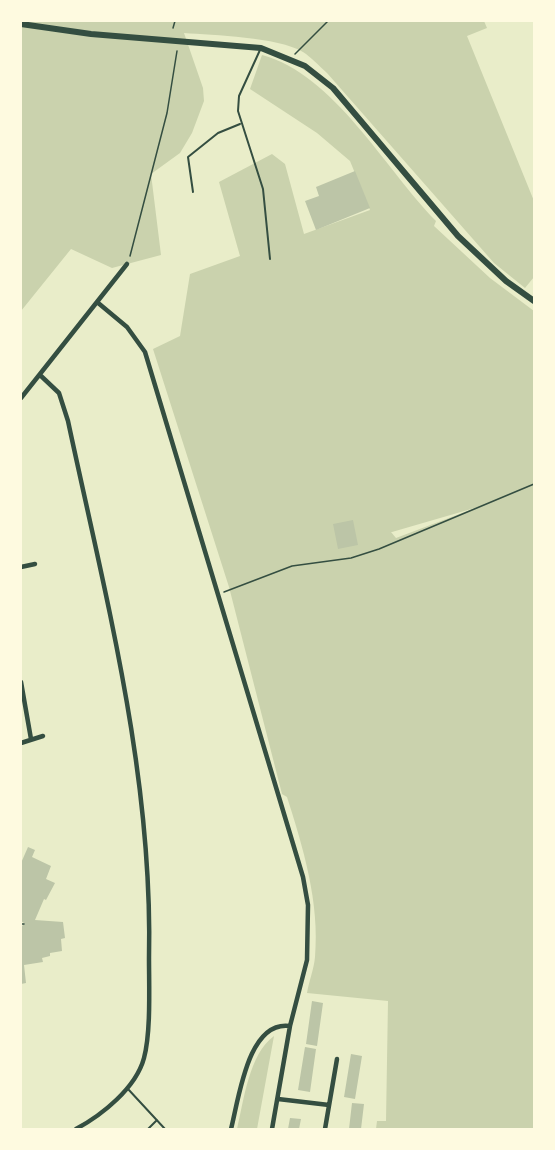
<!DOCTYPE html>
<html>
<head>
<meta charset="utf-8">
<style>
  body { margin:0 }
  #map { position:relative; width:555px; height:1150px; overflow:hidden; background:#e9edc9; font-family:"PT Sans",sans-serif }
  canvas { display:block }
  .frame { position:absolute; inset:0; border:22px solid #fefae0; pointer-events:none }
</style>
</head>
<body>
<div id="map">
<canvas width="555" height="1150"></canvas>
<div class="frame"></div>
</div>
<script>
const context = document.querySelector('canvas').getContext('2d');
context.lineJoin = 'round';
function fillPath(path, color) {
  context.fillStyle = color;
  context.fill(path, 'evenodd');
}
function strokePath(path, color, width, dash) {
  context.strokeStyle = color;
  context.lineWidth = width;
  context.lineCap = dash ? 'butt' : 'round';
  context.setLineDash(dash || []);
  context.stroke(path);
}
fillPath(new Path2D(`
  M21,21h463l3,7 -20,8 67,165v76l-9,11 -31,-25 -167,-190c-8,-7 -16,-16 -24,-21 -25,-15 -90,-17 -119,-19l19,55 1,13 -12,32 -12,20 -29,21 10,81 -49,13 -41,-19 -50,62z
  M262,55c72,19 123,114 174,166l-2,5 56,52 44,33v818h-158l1,-8h9l2,-120 -81,-8c2,-12 7,-24 8,-36 5,-54 -12,-110 -28,-160l-5,-3 -53,-207 -76,-238 27,-13 10,-62 50,-18 -21,-74 53,-28 13,10 19,70 66,-24 -20,-49 -33,-28 -67,-44zM478,507l-82,31 -5,-6h1z
  M274,1036l-17,93h-20c7,-29 12,-75 37,-93z`), '#cad2ad');
fillPath(new Path2D(`
  M355,171l15,37 -54,22 -11,-29 14,-5 -3,-9z
  M353,520l5,25 -20,4 -5,-25z
  M28,847l7,3 -3,7 19,9 -5,13 9,4 -9,17 -2,-1 -9,21 28,2 2,16 -4,1 1,12 -12,2v3l-8,2 1,4 -19,3 2,18 -5,1v-56l3,-5 -3,-2v-58z
  M312,1001l11,2 -6,43 -11,-2z
  M305,1047l11,2 -6,43 -12,-2z
  M351,1054l11,2 -7,43 -11,-2z
  M352,1103l12,1 -3,25h-12z
  M290,1118l11,1 -2,10h-11z`), '#bcc5a7');
strokePath(new Path2D(`
  M173,28l2,-7
  M295,54l33,-33
  M130,256l37,-143 10,-62
  M224,592l68,-26 59,-8 28,-9 155,-65
  M21,924h3`), '#344e41', 1.5);
strokePath(new Path2D(`
  M260,50l-21,46 -1,15 25,78 7,70
  M193,192l-5,-35 30,-24 22,-9
  M128,1089l37,40
  M148,1129l9,-9`), '#344e41', 2);
strokePath(new Path2D(`
  M97,302l30,25 18,25 158,525 5,28 -1,55 -17,66 -18,103
  M40,375l19,18 9,28c38,178 85,354 81,537 0,29 2,74 -5,100 -8,30 -42,57 -68,71
  M21,398l106,-134
  M21,567l14,-3
  M21,682l10,57
  M21,743l22,-7
  M278,1099l51,6
  M231,1129c8,-31 17,-109 59,-103
  M325,1129l12,-70`), '#344e41', 4.5);
strokePath(new Path2D(`
  M21,24l70,10 170,14 44,18 28,22 125,148 48,45 28,20`), '#344e41', 6);
</script>
</body>
</html>
